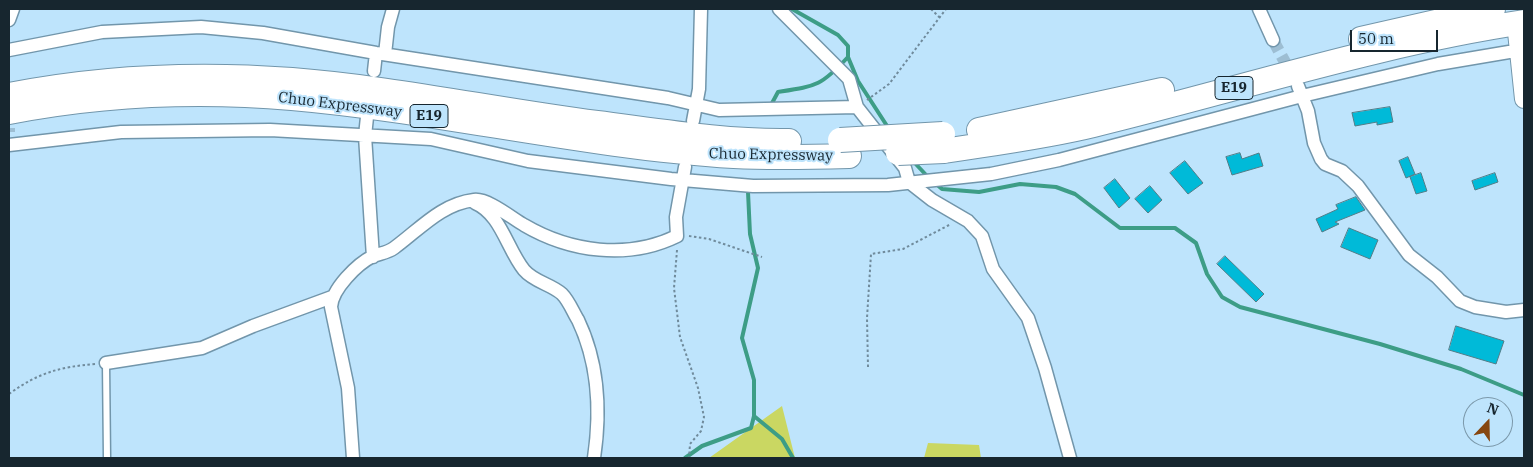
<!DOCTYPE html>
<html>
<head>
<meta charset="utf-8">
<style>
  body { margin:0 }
  #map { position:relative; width:1533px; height:467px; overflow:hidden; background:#bee4fc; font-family:"IBM Plex Serif",serif }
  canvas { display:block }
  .frame { position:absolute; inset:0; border:10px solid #17262f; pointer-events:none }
  .north { position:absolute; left:1463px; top:397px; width:50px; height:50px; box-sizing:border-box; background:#bee4fc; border:1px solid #7b98aa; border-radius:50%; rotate:21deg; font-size:14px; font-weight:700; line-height:20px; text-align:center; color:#17262f }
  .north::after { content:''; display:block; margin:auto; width:18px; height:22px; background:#86460f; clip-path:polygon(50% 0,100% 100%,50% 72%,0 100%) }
  .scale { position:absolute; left:1350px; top:30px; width:88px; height:22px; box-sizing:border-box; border:2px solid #17262f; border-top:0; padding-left:6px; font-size:15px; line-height:18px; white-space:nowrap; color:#17262f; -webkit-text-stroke:4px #bee4fc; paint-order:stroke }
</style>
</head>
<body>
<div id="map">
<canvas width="1533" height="467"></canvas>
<div class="frame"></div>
<div class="north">N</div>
<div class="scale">50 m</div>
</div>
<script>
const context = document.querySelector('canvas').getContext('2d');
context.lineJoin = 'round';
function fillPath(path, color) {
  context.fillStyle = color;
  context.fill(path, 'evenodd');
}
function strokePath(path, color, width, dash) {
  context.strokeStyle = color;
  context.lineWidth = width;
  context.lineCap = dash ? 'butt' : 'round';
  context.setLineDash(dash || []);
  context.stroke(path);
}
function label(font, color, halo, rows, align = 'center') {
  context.font = font + ' "IBM Plex Serif",serif';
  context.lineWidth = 4;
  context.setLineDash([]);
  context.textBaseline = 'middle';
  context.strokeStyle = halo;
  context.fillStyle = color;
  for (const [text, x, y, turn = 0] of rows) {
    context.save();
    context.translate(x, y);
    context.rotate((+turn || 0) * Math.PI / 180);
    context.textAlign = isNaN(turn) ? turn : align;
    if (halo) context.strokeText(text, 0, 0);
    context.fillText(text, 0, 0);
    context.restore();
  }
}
fillPath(new Path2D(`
  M782,406l13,52h-86z
  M928,443l51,2 2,13h-57z`), '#cad762');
strokePath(new Path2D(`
  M792,9l46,26 10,11v11l10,24 31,48
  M771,105l7,-13c39,-6 43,-6 70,-35
  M912,160l16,17
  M935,183l7,6 37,3 41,-8 36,3 19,7 45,34h55l21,15 11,31 15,23 18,10 140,37 81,25 63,26
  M754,416l28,23 11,19
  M685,458l17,-12 49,-18 3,-12v-36l-12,-42 16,-70 -8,-34 -2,-42`), '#3d9d86', 4);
const building = new Path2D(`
  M1390,107l3,15 -16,3v-3l-22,4 -3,-13z
  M1240,153l2,6 17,-6 4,13 -31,9 -6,-18z
  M1408,157l7,17 -9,4 -7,-17z
  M1185,161l18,22 -15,11 -18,-21z
  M1421,173l6,18 -11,3 -6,-17z
  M1495,173l3,9 -23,8 -3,-9z
  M1115,179l15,19 -11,10 -15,-20z
  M1150,186l12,14 -14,13 -13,-14z
  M1356,197l9,13 -30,12 4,2 -17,8 -6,-13 22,-10 -2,-4z
  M1349,228l29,12 -8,19 -29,-12z
  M1225,256l39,38 -8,8 -39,-38z
  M1456,326l48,15 -8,23 -47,-14z`);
fillPath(building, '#00bad8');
strokePath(building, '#517d88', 1);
strokePath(new Path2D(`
  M1273,40l20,37
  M9,128v4`), '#9dbed3', 12, [12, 6]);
const lane = new Path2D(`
  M106,363l1,95`);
const street = new Path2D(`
  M779,9l70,70 8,28 48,61 4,14 23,18 36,21 14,15 11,33 35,49 17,50 25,90
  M1259,9l14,31
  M9,20l4,-11
  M9,50l93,-18 99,-5 62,6 113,20 292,45 51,12 138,-3
  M385,54l3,-27 5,-18
  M374,71l2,-18
  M1298,86l10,25 6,32 7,16 4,5 17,7 16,15 51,69 28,22 23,24 15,6 31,5 18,-2
  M367,117l-2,19 8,121
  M693,121l6,-32 2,-80
  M9,145l112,-13 149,-2 161,9 97,22 143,18 82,7 135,-1 103,-11 68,-14 243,-64 136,-32 71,-12h15
  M475,203c26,11 32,46 49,67 10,12 27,14 38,24 7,7 11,18 16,26 21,44 23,91 16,138
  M106,363l96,-15 51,-22 79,-29
  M353,458l-5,-70 -17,-81c1,-18 26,-43 42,-51 8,-3 14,-3 21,-8 26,-19 47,-44 80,-48 14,-2 39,19 50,25 46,27 104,35 153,11l-1,-19 9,-50`);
const secondary = new Path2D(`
  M1517,32l7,67`);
const highway = new Path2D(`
  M1361,39l132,-30
  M9,95c92,-18 189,-22 283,-15 102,8 203,30 305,43 63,8 128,19 192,18
  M9,112c93,-18 189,-22 283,-14 148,13 294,49 442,58 38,2 77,1 115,0
  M979,130l183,-40
  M944,151c50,-8 100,-14 149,-26 144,-35 285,-81 431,-103`);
strokePath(lane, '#7296ab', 9);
strokePath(street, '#7296ab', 15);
strokePath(secondary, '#7296ab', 20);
strokePath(highway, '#7296ab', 26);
strokePath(new Path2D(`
  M931,9l8,8
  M867,100l22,-16 57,-75
  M689,236l20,3 53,18
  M677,250l-3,38 6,49 18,51 6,29 -3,14 -11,13 -1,14
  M868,367l-1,-49 4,-64 32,-5 48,-25
  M9,394c29,-21 50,-27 86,-30`), '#708b9c', 2, [2.5, 2.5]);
strokePath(lane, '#fff', 6);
strokePath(street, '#fff', 12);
strokePath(secondary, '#fff', 18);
strokePath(highway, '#fff', 24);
const highwayBridge = new Path2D(`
  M840,140l103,-6
  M898,153l46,-2`);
strokePath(highwayBridge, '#7296ab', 26, []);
strokePath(highwayBridge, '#fff', 24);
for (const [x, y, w] of [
  [1234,88,38],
  [429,116,38]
]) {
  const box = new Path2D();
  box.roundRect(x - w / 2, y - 11.5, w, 23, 4);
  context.fillStyle = '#bee4fc';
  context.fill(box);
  strokePath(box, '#17262f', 1);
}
label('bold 14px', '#17262f', null, [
  ["E19",1234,88],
  ["E19",429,116]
]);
label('15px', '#17262f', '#bee4fc', [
  ["Chuo Expressway",340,105,7],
  ["Chuo Expressway",771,155,1]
]);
</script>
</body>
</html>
